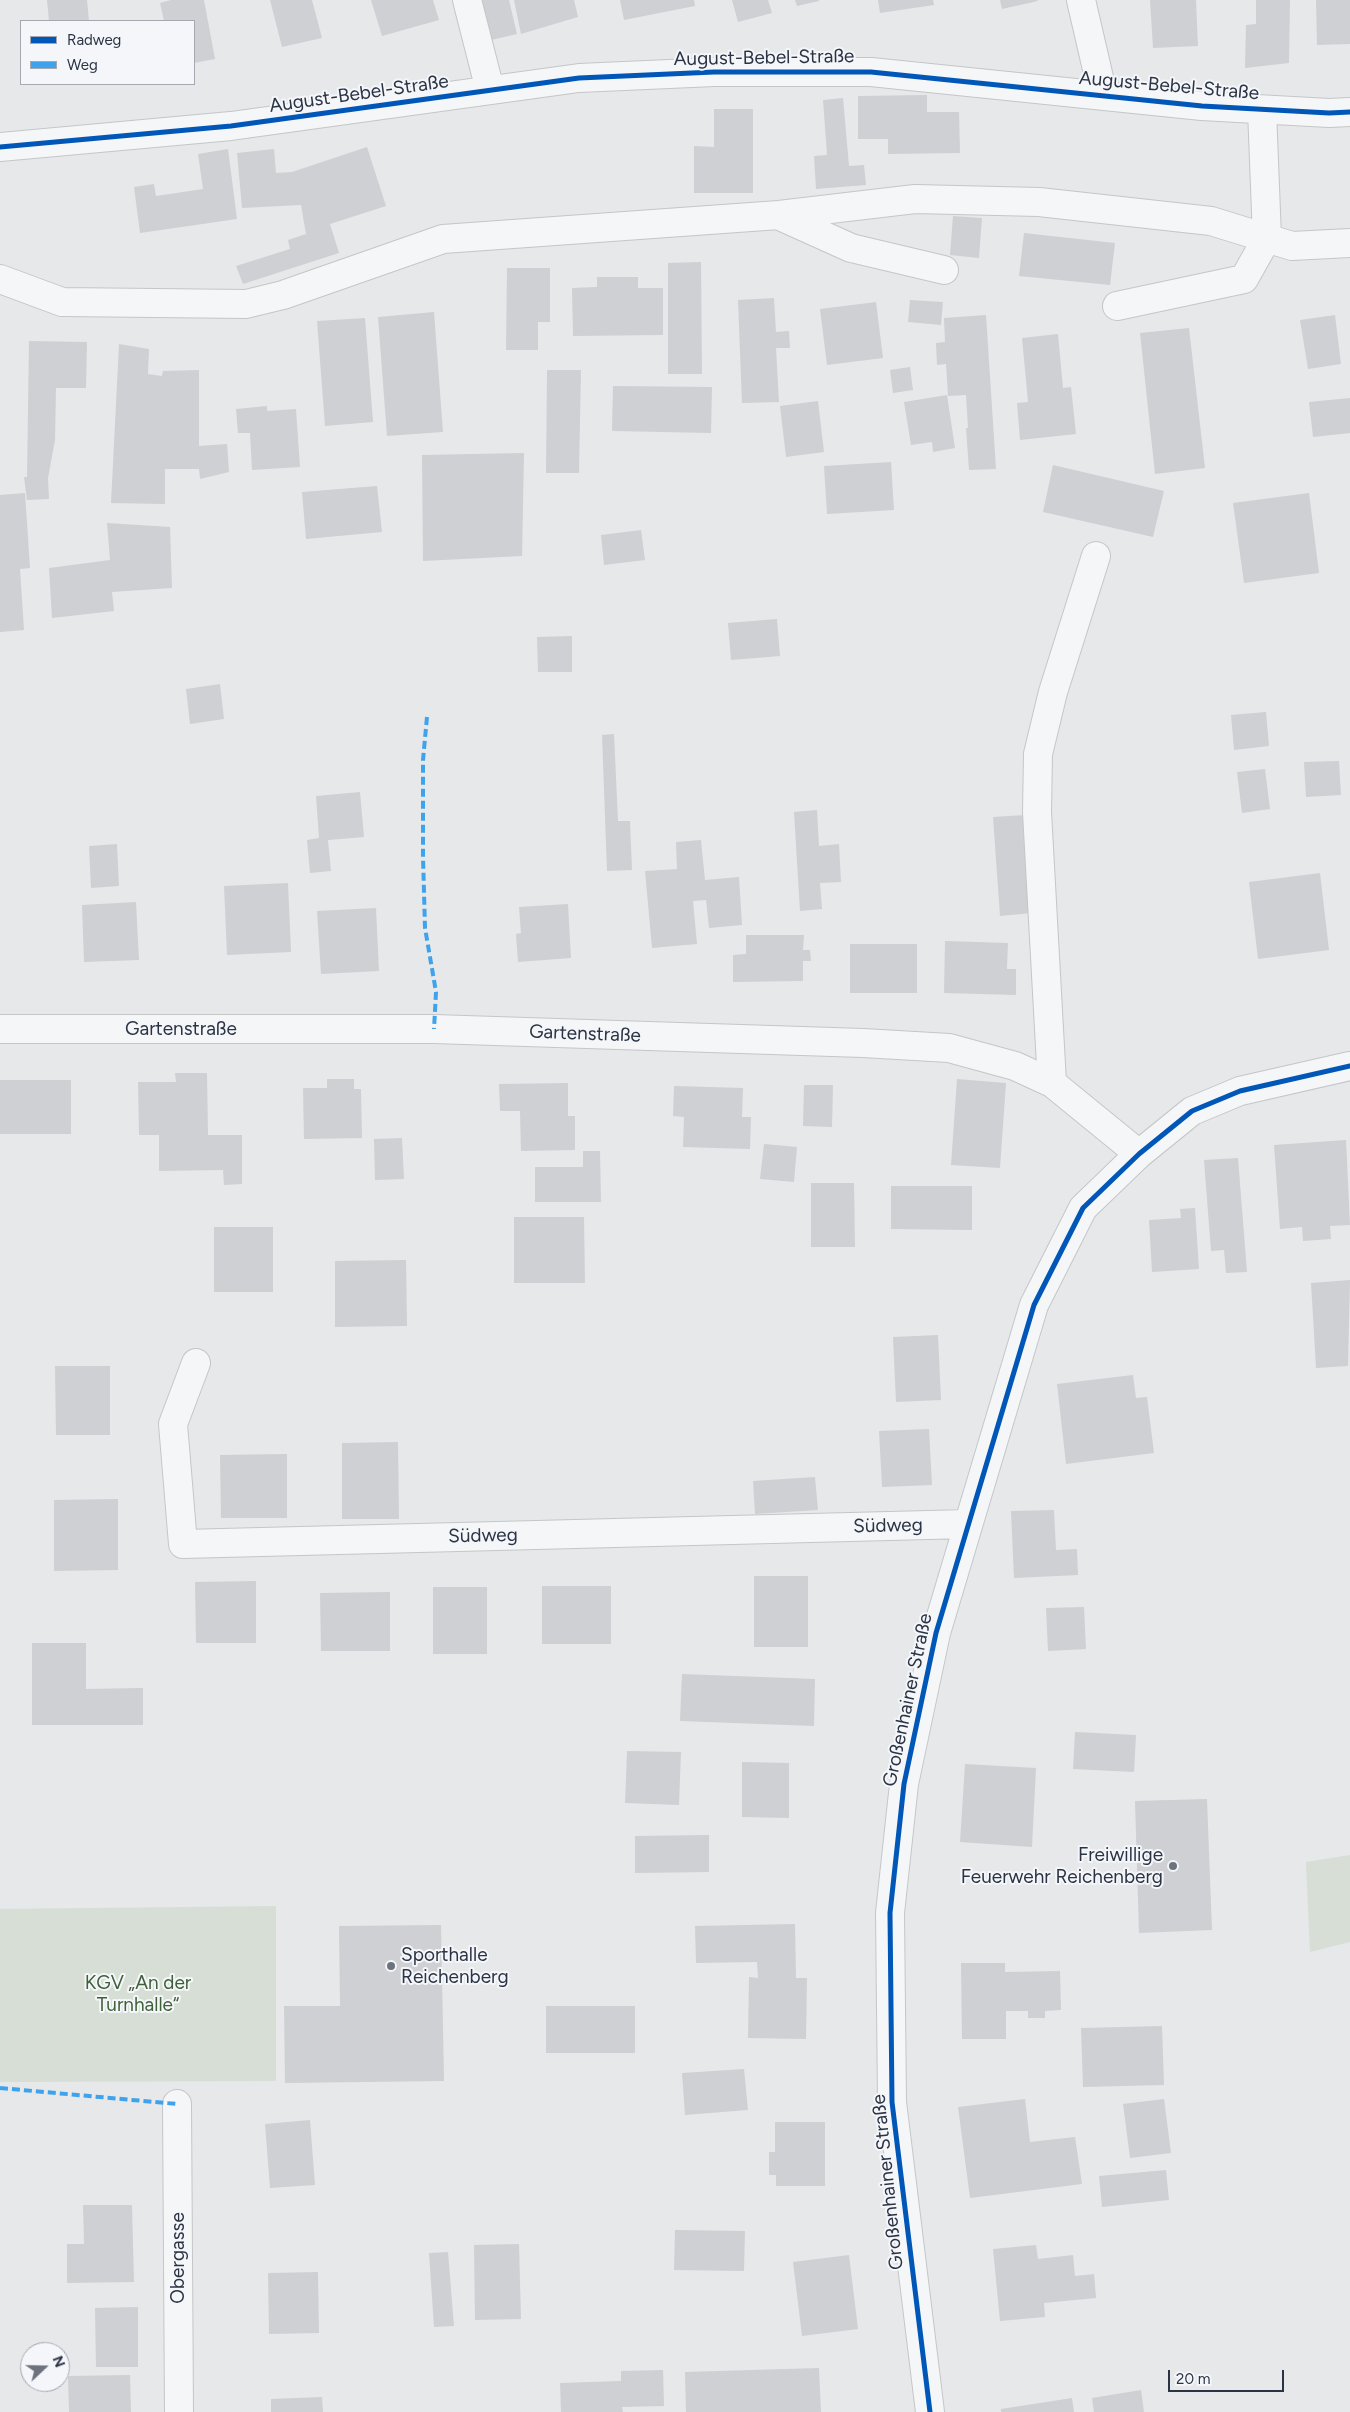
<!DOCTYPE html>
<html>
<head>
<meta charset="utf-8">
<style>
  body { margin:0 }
  #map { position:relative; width:1350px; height:2412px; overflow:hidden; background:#e6e8ea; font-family:Figtree,sans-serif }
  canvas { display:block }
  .legend { position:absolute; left:20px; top:20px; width:175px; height:65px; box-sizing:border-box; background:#f4f6f9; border:1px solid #a4a8b1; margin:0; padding:6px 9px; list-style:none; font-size:15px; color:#2b3445 }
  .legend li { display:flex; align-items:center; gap:10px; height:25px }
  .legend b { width:25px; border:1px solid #a4a8b1 }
  .north { position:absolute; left:20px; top:2342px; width:50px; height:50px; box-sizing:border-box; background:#f4f6f9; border:1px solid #a4a8b1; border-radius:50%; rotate:69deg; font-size:14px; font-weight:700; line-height:20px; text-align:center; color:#2b3445 }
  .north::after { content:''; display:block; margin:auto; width:18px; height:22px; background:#6c737f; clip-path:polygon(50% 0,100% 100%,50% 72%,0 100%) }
  .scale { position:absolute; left:1168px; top:2370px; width:116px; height:22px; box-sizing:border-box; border:2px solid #2b3445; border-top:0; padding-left:6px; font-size:15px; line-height:18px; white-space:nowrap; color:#2b3445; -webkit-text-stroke:4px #f4f6f9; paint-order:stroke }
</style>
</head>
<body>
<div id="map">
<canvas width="1350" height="2412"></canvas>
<ul class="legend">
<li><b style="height:6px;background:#0057b8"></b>Radweg</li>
<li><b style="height:6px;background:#3ea3ec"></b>Weg</li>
</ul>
<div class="north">N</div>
<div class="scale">20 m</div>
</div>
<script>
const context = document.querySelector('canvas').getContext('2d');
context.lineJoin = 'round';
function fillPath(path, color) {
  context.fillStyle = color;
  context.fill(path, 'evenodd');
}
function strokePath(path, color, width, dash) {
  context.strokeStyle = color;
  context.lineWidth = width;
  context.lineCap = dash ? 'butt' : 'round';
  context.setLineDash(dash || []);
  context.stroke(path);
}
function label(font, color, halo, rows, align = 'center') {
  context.font = font + ' Figtree,sans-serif';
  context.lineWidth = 4;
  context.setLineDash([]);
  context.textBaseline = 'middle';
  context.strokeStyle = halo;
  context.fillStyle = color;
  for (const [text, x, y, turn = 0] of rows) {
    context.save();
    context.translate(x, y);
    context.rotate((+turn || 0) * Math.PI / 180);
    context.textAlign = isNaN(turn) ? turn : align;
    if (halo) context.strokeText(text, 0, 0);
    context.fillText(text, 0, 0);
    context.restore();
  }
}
fillPath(new Path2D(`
  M1350,1855v87l-40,10 -4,-90z
  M276,1906v175l-276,1v-173z`), '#d6ded6');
fillPath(new Path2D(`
  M47,0h40l2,21h-40z
  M171,0h33l11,59 -21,4v-42h-30l-4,-18z
  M270,0h42l10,38 -40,9z
  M371,0h62l6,20 -57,16z
  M477,0h32l8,34 -30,7z
  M514,0h60l4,17 -57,17z
  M620,0h74l1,6 -71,14z
  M732,0h36l4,13 -34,9z
  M795,0h24v1l-22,5z
  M878,0h55l1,5 -54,8z
  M1000,0h37l1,1 -36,8z
  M1150,0h46l2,46 -45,2z
  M1256,0h34l-1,63 -44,5 1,-43 10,-1z
  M1316,0h34v44l-33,1z
  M927,95v17h32l1,41 -72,1v-15h-30v-43z
  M843,98l6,68 15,-1 2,20 -50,4 -2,-33 13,-1 -4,-55z
  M714,109h39v84h-59v-47l20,1z
  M367,147l19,59 -56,18 9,29 -96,31 -7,-18 54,-17 -2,-9 18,-6 -5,-29 -59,3 -5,-55 37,-4 2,24 16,-1z
  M228,149l9,70 -97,14 -6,-46 20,-3 2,12 47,-7 -5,-35z
  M953,216l29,2 -3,40 -29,-3z
  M1024,233l91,10 -5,42 -91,-9z
  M701,262l1,112h-34v-111z
  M507,268h43v54h-12v28h-32z
  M597,277h41v11h25v47l-90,1 -1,-48 25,-1z
  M774,298l2,34 13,-1 1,17h-14l3,54 -37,1 -4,-103z
  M910,300l33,2 -2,23 -33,-3z
  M876,302l7,56 -56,7 -7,-56z
  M434,312l9,120 -56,4 -9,-119z
  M986,315l10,154 -27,1 -3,-42h2l-2,-33 -18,1 -2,-32 -9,1 -1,-22 9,-1 -1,-24z
  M1335,315l6,49 -33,5 -8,-49z
  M365,318l8,104 -48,4 -8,-105z
  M1189,328l16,140 -50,6 -15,-141z
  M1058,334l5,54 8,-1 5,47 -56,6 -3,-37 11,-1 -6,-64z
  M29,341l58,1 -1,46h-30l-1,52 -7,38 1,21 -22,1 -3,-23h3z
  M119,344l30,5 -1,25 14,2 1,-5 36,-1v76l28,-2 2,28 -29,7 -1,-10h-34v35l-54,-1z
  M910,367l3,23 -20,3 -3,-23z
  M547,370h34l-2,103h-33z
  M613,386l99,1 -1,46 -99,-2z
  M947,395l8,53 -22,4 -1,-10 -21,3 -7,-43z
  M1350,398v35l-37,4 -4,-35z
  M818,401l6,51 -38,5 -6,-51z
  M267,406v5l29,-2 4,58 -48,3 -2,-37h-12l-2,-24z
  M524,453l-2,103 -99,5 -1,-106z
  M891,462l3,48 -67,4 -3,-48z
  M1053,465l111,26 -11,46 -110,-25z
  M377,486l5,46 -76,7 -4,-47z
  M25,493l5,75 -10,1 4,61 -24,2v-137z
  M1309,493l10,80 -75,10 -11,-80z
  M107,523l63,4 2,61 -60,4 2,19 -62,7 -3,-50 61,-8z
  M641,530l4,30 -41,5 -3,-30z
  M777,619l3,37 -49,4 -3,-37z
  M572,636v36h-34l-1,-35z
  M220,684l4,35 -34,5 -4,-35z
  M1266,712l3,34 -35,4 -3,-35z
  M614,734l4,87h12l2,49 -25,1 -5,-136z
  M1339,761l2,34 -35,2 -2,-35z
  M1265,769l5,40 -28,4 -5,-41z
  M360,792l4,45 -36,3 3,31 -21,2 -3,-33 12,-2 -3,-42z
  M817,810l2,36 20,-2 2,38 -21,1 2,26 -22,2 -6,-99z
  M1025,815l7,98 -32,3 -7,-99z
  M701,840l4,40 34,-3 3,48 -33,3 -3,-28 -13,1 4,43 -45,4 -7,-77 32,-2 -1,-27z
  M117,844l2,42 -28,2 -2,-42z
  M1320,873l9,77 -71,9 -9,-77z
  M288,883l3,69 -64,3 -3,-69z
  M136,902l3,58 -55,2 -2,-57z
  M568,904l3,54 -53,4 -2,-28 5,-1 -2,-26z
  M376,908l3,63 -58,3 -4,-63z
  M746,935h58l-1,15h7l1,11h-8v20l-70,1v-27l13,-1z
  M945,941l63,2 -1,26h9v26l-72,-2z
  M850,944h67v49h-67z
  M175,1073h32l1,62h34v49l-18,1 -1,-15 -64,1v-36h-20l-1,-53h38z
  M327,1079h27v10h7l1,49 -58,1 -1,-51h24z
  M957,1079l49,4 -6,85 -49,-3z
  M0,1080h71v54h-71z
  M568,1083v33h7v34l-54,1 -1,-40h-20l-1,-27z
  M804,1085h29l-1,42 -29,-1z
  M674,1086l69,2 -1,29h9l-1,32 -67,-2 1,-30 -11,-1z
  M402,1138l2,41 -29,1 -1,-41z
  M1346,1140l4,85 -20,1 1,13 -28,2 -1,-14 -22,2 -6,-84z
  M764,1144l33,3 -3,35 -34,-3z
  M583,1151h17l1,51h-66v-35h48z
  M1238,1158l9,114 -21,1 -2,-23 -13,1 -7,-91z
  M811,1183h43l1,64h-44z
  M891,1186h81v44l-81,-1z
  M1195,1208l4,61 -47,3 -3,-52 32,-2 -1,-9z
  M514,1217h70l1,66h-71z
  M214,1227h59v65h-59z
  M406,1260l1,66 -72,1v-66z
  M1350,1280l-2,86 -32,2 -5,-85z
  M938,1335l3,65 -45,2 -3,-65z
  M55,1366h55v69h-54z
  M1133,1375l3,23 11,-1 7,56 -88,11 -9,-80z
  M929,1429l3,56 -50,2 -3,-56z
  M398,1442l1,77h-57v-76z
  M287,1454v64h-66l-1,-63z
  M815,1477l3,33 -63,4 -2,-33z
  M118,1499v71l-64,1v-71z
  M1054,1510l2,40 21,-1 1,26 -64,3 -3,-67z
  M754,1576h54v71h-54z
  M256,1581v62h-60l-1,-61z
  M542,1586h69v58h-69z
  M433,1587h54v67h-54z
  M390,1592v59h-69l-1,-58z
  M1084,1607l2,42 -38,2 -2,-43z
  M32,1643h54v46l57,-1v37h-111z
  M682,1674l133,5 -1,47 -134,-5z
  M1075,1732l61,3 -2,37 -61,-3z
  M627,1751l54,1 -2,53 -54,-2z
  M742,1762l47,1v55l-47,-1z
  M965,1764l71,4 -4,79 -72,-5z
  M1207,1799l5,131 -73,3 -4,-132z
  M709,1835v37l-74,1v-37z
  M795,1924l1,54h11l-1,61 -58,-1 1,-61 9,1 -1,-16 -61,1 -1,-37z
  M441,1925l3,156 -159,2 -1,-77h56l-1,-80z
  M961,1963h44v9l55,-1 1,39 -16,1v7h-17v-7h-22v28h-44z
  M546,2006h89v47h-89z
  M1162,2026l2,59 -81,2 -2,-59z
  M744,2069l4,41 -63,5 -3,-42z
  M1025,2099l5,43 45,-5 7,47 -112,14 -12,-91z
  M1164,2099l7,54 -41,5 -7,-54z
  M310,2120l5,65 -45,3 -5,-64z
  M775,2122h50v64h-49v-11h-7v-23h6z
  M1166,2170l3,30 -67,7 -3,-31z
  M83,2205h49l2,77 -67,1v-39h17z
  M675,2230l70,1 -1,40 -70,-1z
  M519,2244l2,75 -46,1 -1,-75z
  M1036,2245l2,14 35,-4 2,21 19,-2 2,24 -52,5 1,14 -45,4 -7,-72z
  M448,2252l6,74 -20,1 -5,-74z
  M849,2255l9,74 -56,7 -9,-74z
  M318,2272l1,61 -50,1 -1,-61z
  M138,2307v60h-42l-1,-59z
  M819,2368l2,44h-135l-1,-40z
  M663,2370l1,36 -42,1 1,5h-62l-1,-29 61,-2v-10z
  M130,2375l1,37h-62l-1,-36z
  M1141,2390l3,22h-50l-2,-14z
  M322,2397l1,15h-52v-13z
  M1072,2398l2,14h-73v-3z`), '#ced0d3');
const minor = new Path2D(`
  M467,0l23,90
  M1081,0l22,95
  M1262,110l5,128
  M0,147l231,-21 348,-48 135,-6h157l331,34 127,7 21,-1
  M780,216l71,32 93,22
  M0,279l62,23 184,2 37,-9 160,-56 336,-24 136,-16 124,3 172,19 81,25 58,-3
  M1117,306l127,-27 23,-41
  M0,1029h434l429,14 86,5 66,18 37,17 87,71
  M1052,1083l-15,-271 1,-58 15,-62 43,-136
  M196,1363l-23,61 10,120 785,-20
  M177,2104l2,308
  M930,2412l-38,-310 -2,-189 14,-129 32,-151 98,-328 49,-97 56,-54 53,-43 48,-20 110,-25`);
strokePath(minor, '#c4c6c8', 30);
strokePath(minor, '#f5f6f7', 28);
strokePath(new Path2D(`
  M427,717l-4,43v97l2,71 11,64 -2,37
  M0,2088l177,16`), '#3ea3ec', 4, [8, 4]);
strokePath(new Path2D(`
  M0,147l231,-21 348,-48 135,-6h157l331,34 127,7 21,-1
  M930,2412l-38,-310 -2,-189 14,-129 32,-151 98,-328 49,-97 56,-54 53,-43 48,-20 110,-25`), '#0057b8', 5);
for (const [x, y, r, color] of [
  [1173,1866,5,"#6c737f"],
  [391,1966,5,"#6c737f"]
]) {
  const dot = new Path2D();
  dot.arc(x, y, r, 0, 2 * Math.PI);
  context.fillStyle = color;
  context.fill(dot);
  strokePath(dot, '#f4f6f9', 2);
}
label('19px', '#2b3445', '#f4f6f9', [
  ["August-Bebel-Straße",764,58,-1],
  ["August-Bebel-Straße",1169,86,5],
  ["August-Bebel-Straße",359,94,-8],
  ["Gartenstraße",181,1029],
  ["Gartenstraße",585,1034,2],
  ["Südweg",888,1526,-1],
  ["Südweg",483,1536,-1],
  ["Großenhainer Straße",908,1700,-78],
  ["Großenhainer Straße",888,2182,-96],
  ["Obergasse",178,2258,-90]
]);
label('19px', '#2b3445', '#f4f6f9', [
  ["Freiwillige",1163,1855],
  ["Feuerwehr Reichenberg",1163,1877],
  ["Sporthalle",401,1955,"left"],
  ["Reichenberg",401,1977,"left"]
], 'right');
label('19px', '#3f6138', '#f4f6f9', [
  ["KGV „An der",138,1983],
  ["Turnhalle“",138,2005]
]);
</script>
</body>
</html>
